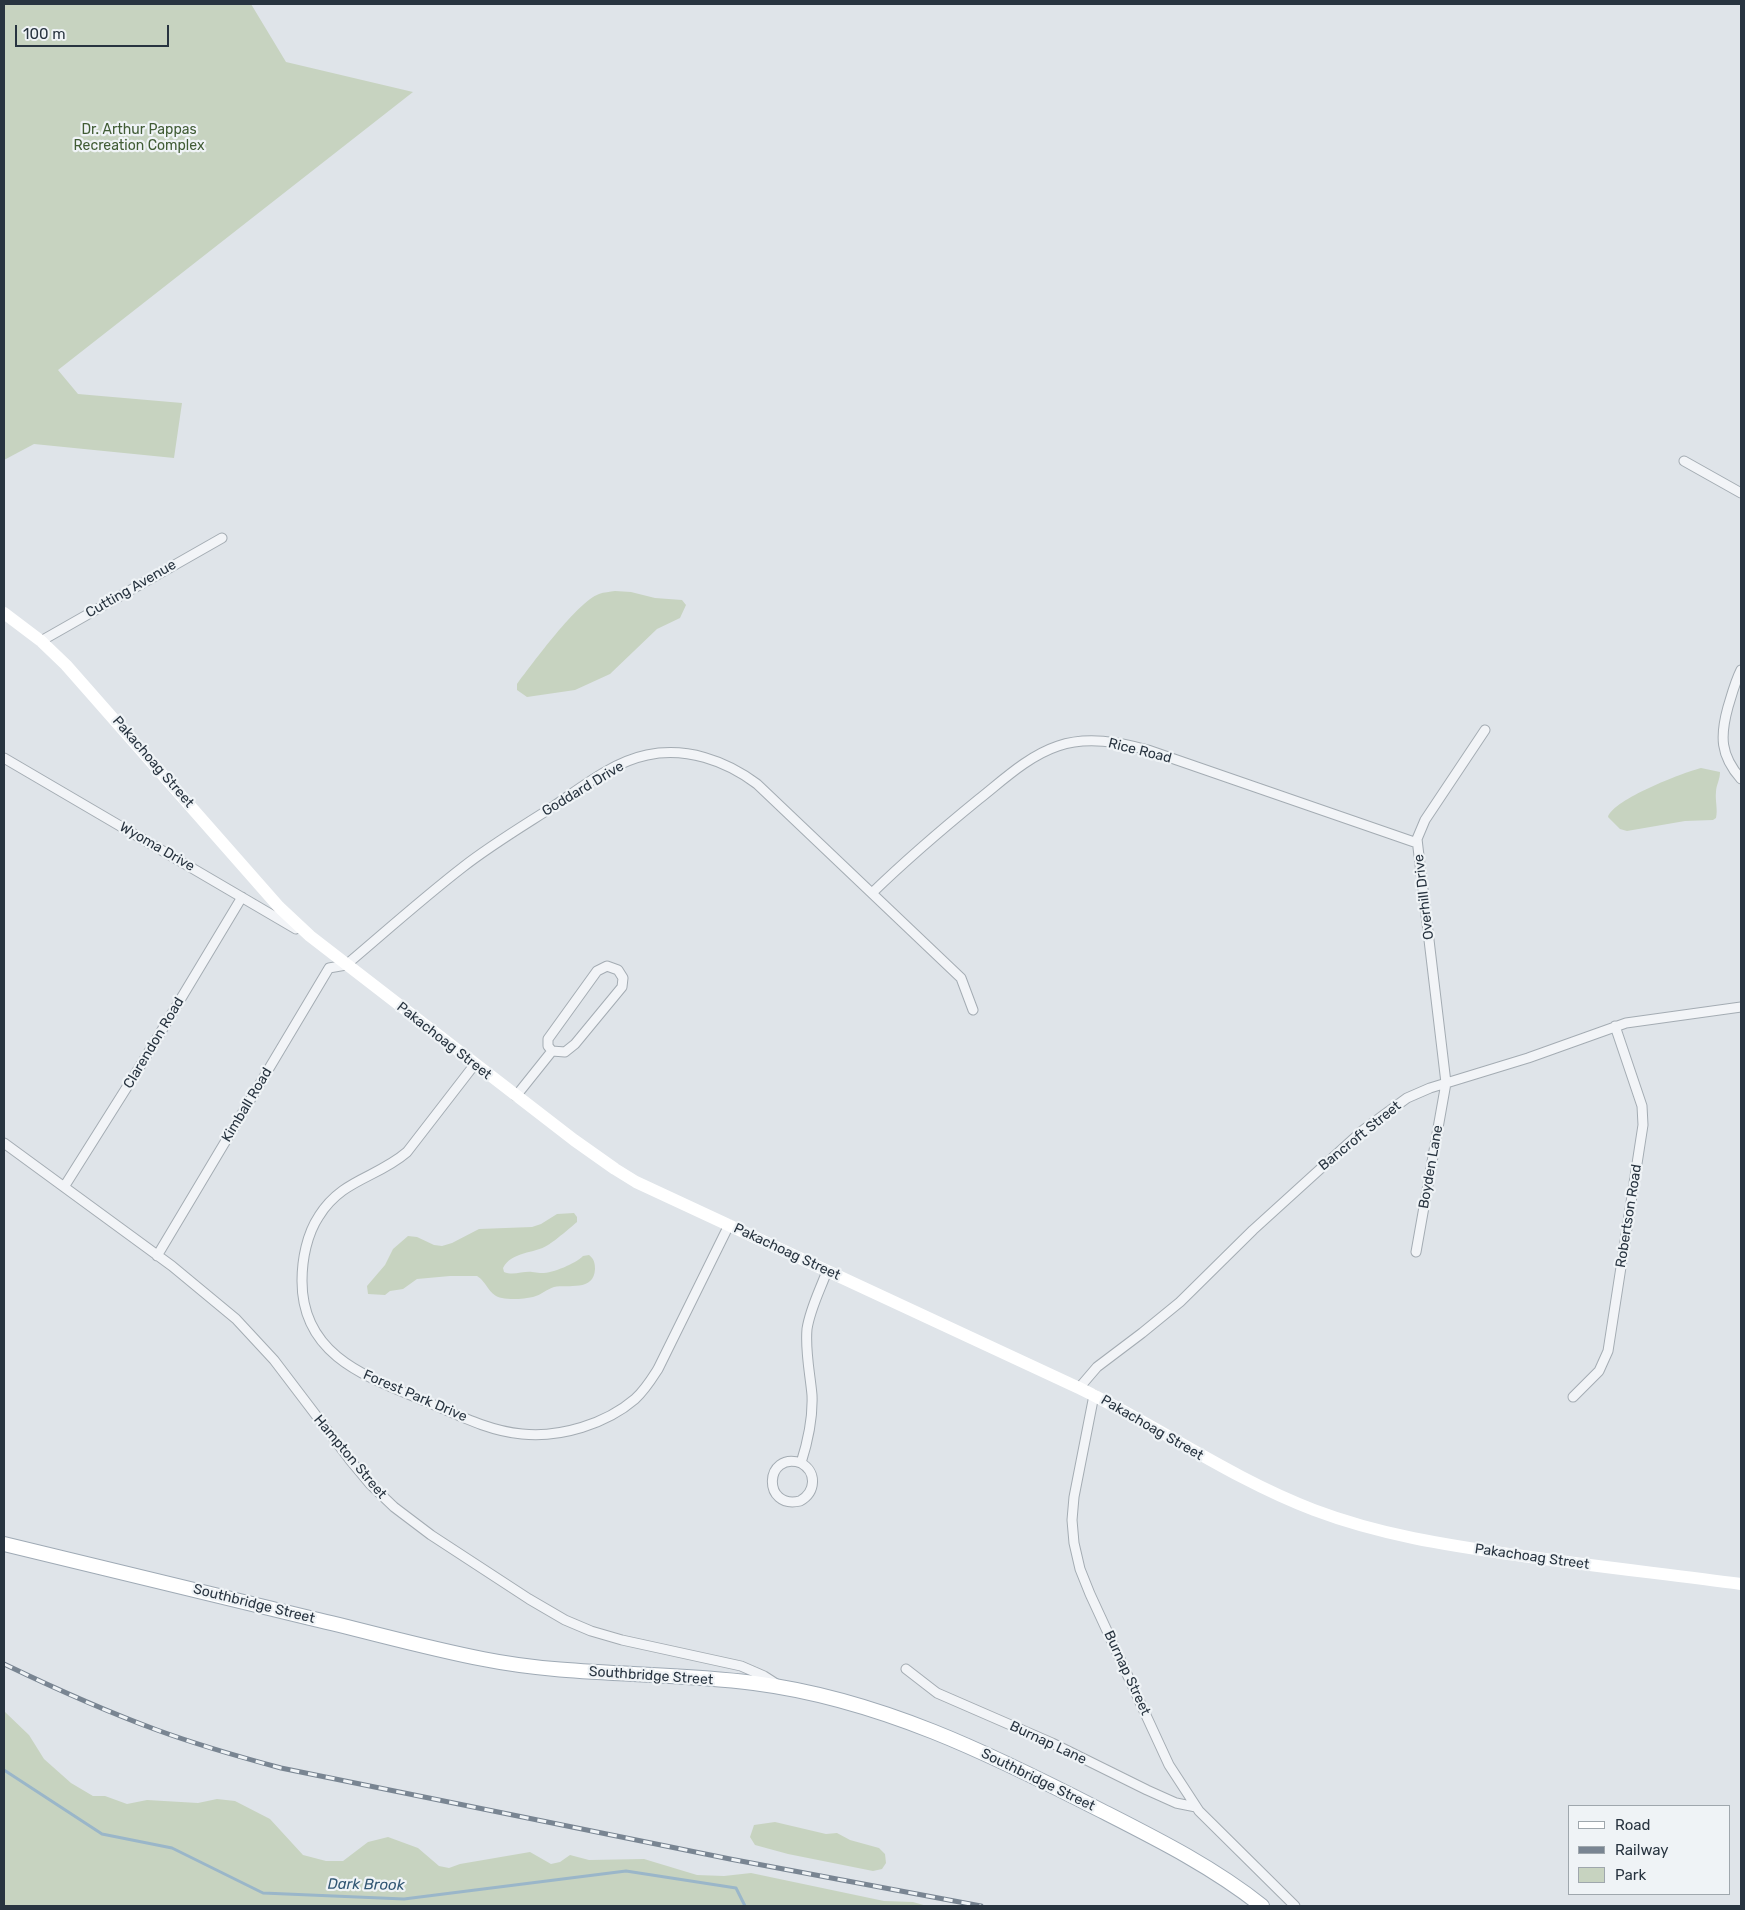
<!DOCTYPE html>
<html>
<head>
<meta charset="utf-8">
<style>
  body { margin:0 }
  #map { position:relative; width:1745px; height:1910px; overflow:hidden; background:#dfe4e9; font-family:Rubik,sans-serif }
  canvas { display:block }
  .frame { position:absolute; inset:0; border:5px solid #283440; pointer-events:none }
  .legend { position:absolute; left:1568px; top:1805px; width:162px; height:90px; box-sizing:border-box; background:#eff3f6; border:1px solid #9fa7ad; margin:0; padding:6px 9px; list-style:none; font-size:15px; color:#283440 }
  .legend li { display:flex; align-items:center; gap:10px; height:25px }
  .legend b { width:25px; border:1px solid #9fa7ad }
  .scale { position:absolute; left:15px; top:25px; width:154px; height:22px; box-sizing:border-box; border:2px solid #283440; border-top:0; padding-left:6px; font-size:15px; line-height:18px; white-space:nowrap; color:#283440; -webkit-text-stroke:4px #eff3f6; paint-order:stroke }
</style>
</head>
<body>
<div id="map">
<canvas width="1745" height="1910"></canvas>
<div class="frame"></div>
<ul class="legend">
<li><b style="height:6px;background:#fff"></b>Road</li>
<li><b style="height:6px;background:#798592"></b>Railway</li>
<li><b style="height:14px;background:#c7d3c0"></b>Park</li>
</ul>
<div class="scale">100 m</div>
</div>
<script>
const context = document.querySelector('canvas').getContext('2d');
context.lineJoin = 'round';
function fillPath(path, color) {
  context.fillStyle = color;
  context.fill(path, 'evenodd');
}
function strokePath(path, color, width, dash) {
  context.strokeStyle = color;
  context.lineWidth = width;
  context.lineCap = dash ? 'butt' : 'round';
  context.setLineDash(dash || []);
  context.stroke(path);
}
function label(font, color, halo, rows, align = 'center') {
  context.font = font + ' Rubik,sans-serif';
  context.lineWidth = 4.5;
  context.setLineDash([]);
  context.textBaseline = 'middle';
  context.strokeStyle = halo;
  context.fillStyle = color;
  for (const [text, x, y, turn = 0] of rows) {
    context.save();
    context.translate(x, y);
    context.rotate((+turn || 0) * Math.PI / 180);
    context.textAlign = isNaN(turn) ? turn : align;
    if (halo) context.strokeText(text, 0, 0);
    context.fillText(text, 0, 0);
    context.restore();
  }
}
fillPath(new Path2D(`
  M4,4h247l35,58 127,30 -355,278 20,24 104,9 -8,55 -140,-14 -30,16z
  M615,591l16,1 24,6 27,2 4,5 -6,13 -23,11 -47,45 -35,16 -48,7 -10,-7v-6c16,-21 60,-82 82,-90 5,-2 11,-2 16,-3z
  M1701,768l19,4c0,8 -4,13 -4,20 -1,9 2,17 0,26l-3,2 -28,1 -58,10 -7,-2 -12,-12c6,-18 74,-44 93,-49z
  M574,1213l3,4v5c-6,5 -22,19 -29,23 -14,9 -36,6 -45,23l1,4c9,4 19,-1 28,0 3,0 5,1 8,1 11,1 35,-9 43,-17l6,-1c5,4 6,8 6,14 -1,23 -27,15 -41,18 -7,2 -13,8 -21,10 -9,2 -22,3 -31,1 -13,-2 -15,-16 -25,-22h-27l-33,3 -14,10 -13,2 -5,4 -17,-1 -1,-8 18,-21 8,-16 15,-13 9,1 17,8 8,1 10,-3 27,-14 53,-2 9,-3 16,-10z
  M4,1711l25,24 15,24 27,24 22,13h12l22,8 20,-4 51,3 19,-4 18,2 35,18 33,36 23,6h17l25,-19 20,-5 30,11 21,18 10,2 11,-4 70,-12 21,12 9,-2 10,-7 19,5 55,-1 53,16 27,1 27,-3 133,28 29,1 14,4h-923z
  M775,1822l51,12 11,-1 13,7 29,8 6,6 1,9 -4,6 -9,2 -85,-17 -33,-9 -5,-8 4,-12z`), '#c7d3c0');
strokePath(new Path2D(`
  M4,1770l98,64 70,14 91,45 141,6 222,-28 110,17 9,18`), '#9ab6c9', 3);
const street = new Path2D(`
  M1684,461l57,32
  M41,641l181,-103
  M1741,670c-6,12 -9,24 -13,37 -8,29 -8,48 13,72
  M4,758l292,171
  M872,893c35,-34 69,-63 107,-94 24,-19 49,-43 79,-53 29,-10 61,-4 90,4l269,93
  M475,1064l-68,88c-30,26 -65,27 -88,64 -12,18 -17,43 -17,65 0,75 65,96 123,120 31,13 63,30 97,33 38,4 84,-10 113,-35 10,-9 16,-19 23,-30l71,-144
  M516,1096l36,-45 -4,-5v-7l49,-68 10,-5 11,4 5,8 -1,9 -47,57 -10,8 -13,-1
  M4,1143l168,123 64,53 38,41 76,100 20,24 24,23 37,28 98,64 36,21 26,11 31,9 119,26 23,10 14,9
  M64,1187l80,-127 98,-163
  M1416,1252l30,-169 -29,-244 8,-19 60,-90
  M157,1256l172,-288 17,-3c39,-33 77,-67 117,-98 28,-22 60,-41 91,-61 28,-19 59,-44 93,-51 39,-8 78,5 110,29l204,194 12,32
  M1079,1388l18,-21 45,-34 38,-31 73,-72 109,-99 45,-33 23,-10 98,-30 98,-35 115,-16
  M1094,1395l-20,102 -2,23 2,23 6,26 10,25 79,171 30,46 96,95
  M1573,1397l26,-26 9,-20 35,-226 -1,-19 -27,-80
  M801,1463c16,9 15,29 -1,38 -38,9 -36,-50 1,-38 7,-22 12,-45 11,-68 -2,-22 -7,-44 -5,-66 3,-20 13,-39 20,-58
  M906,1669l31,24 115,50 95,47 29,13 20,4`);
const primary = new Path2D(`
  M4,1544c103,25 207,50 310,75 56,13 112,29 169,40 89,18 181,12 271,24 125,16 237,71 348,128 55,28 111,56 160,95`);
strokePath(street, '#a4acb3', 11);
strokePath(primary, '#9faab5', 16);
strokePath(street, '#f2f4f7', 9);
strokePath(new Path2D(`
  M4,613l37,28 25,24 213,242 31,29 264,204 41,29 21,13 443,206c79,38 151,90 235,122 66,25 132,35 202,45 75,11 150,19 225,29`), '#fff', 12);
strokePath(primary, '#fff', 14);
const rail = new Path2D(`
  M4,1664c50,24 101,47 153,66 41,15 83,27 124,38l449,91 251,47`);
strokePath(rail, '#798592', 5);
strokePath(rail, '#eff3f6', 3, [9]);
label('14px', '#415c35', '#eff3f6', [
  ["Dr. Arthur Pappas",139,130],
  ["Recreation Complex",139,146]
]);
label('14px', '#283440', '#eff3f6', [
  ["Cutting Avenue",131,589,-30],
  ["Rice Road",1140,751,14],
  ["Pakachoag Street",153,762,49],
  ["Goddard Drive",583,789,-31],
  ["Wyoma Drive",157,847,30],
  ["Overhill Drive",1424,897,-97],
  ["Pakachoag Street",444,1041,38],
  ["Clarendon Road",154,1043,-59],
  ["Kimball Road",247,1105,-59],
  ["Bancroft Street",1360,1136,-39],
  ["Boyden Lane",1431,1167,-80],
  ["Robertson Road",1629,1216,-81],
  ["Pakachoag Street",787,1252,25],
  ["Forest Park Drive",415,1396,23],
  ["Pakachoag Street",1152,1428,30],
  ["Hampton Street",350,1457,50],
  ["Pakachoag Street",1532,1557,8],
  ["Southbridge Street",254,1604,14],
  ["Burnap Street",1127,1673,65],
  ["Southbridge Street",651,1676,4],
  ["Burnap Lane",1048,1743,25],
  ["Southbridge Street",1038,1780,26]
]);
label('italic 15px', '#325774', '#eff3f6', [
  ["Dark Brook",366,1885,1]
]);
</script>
</body>
</html>
